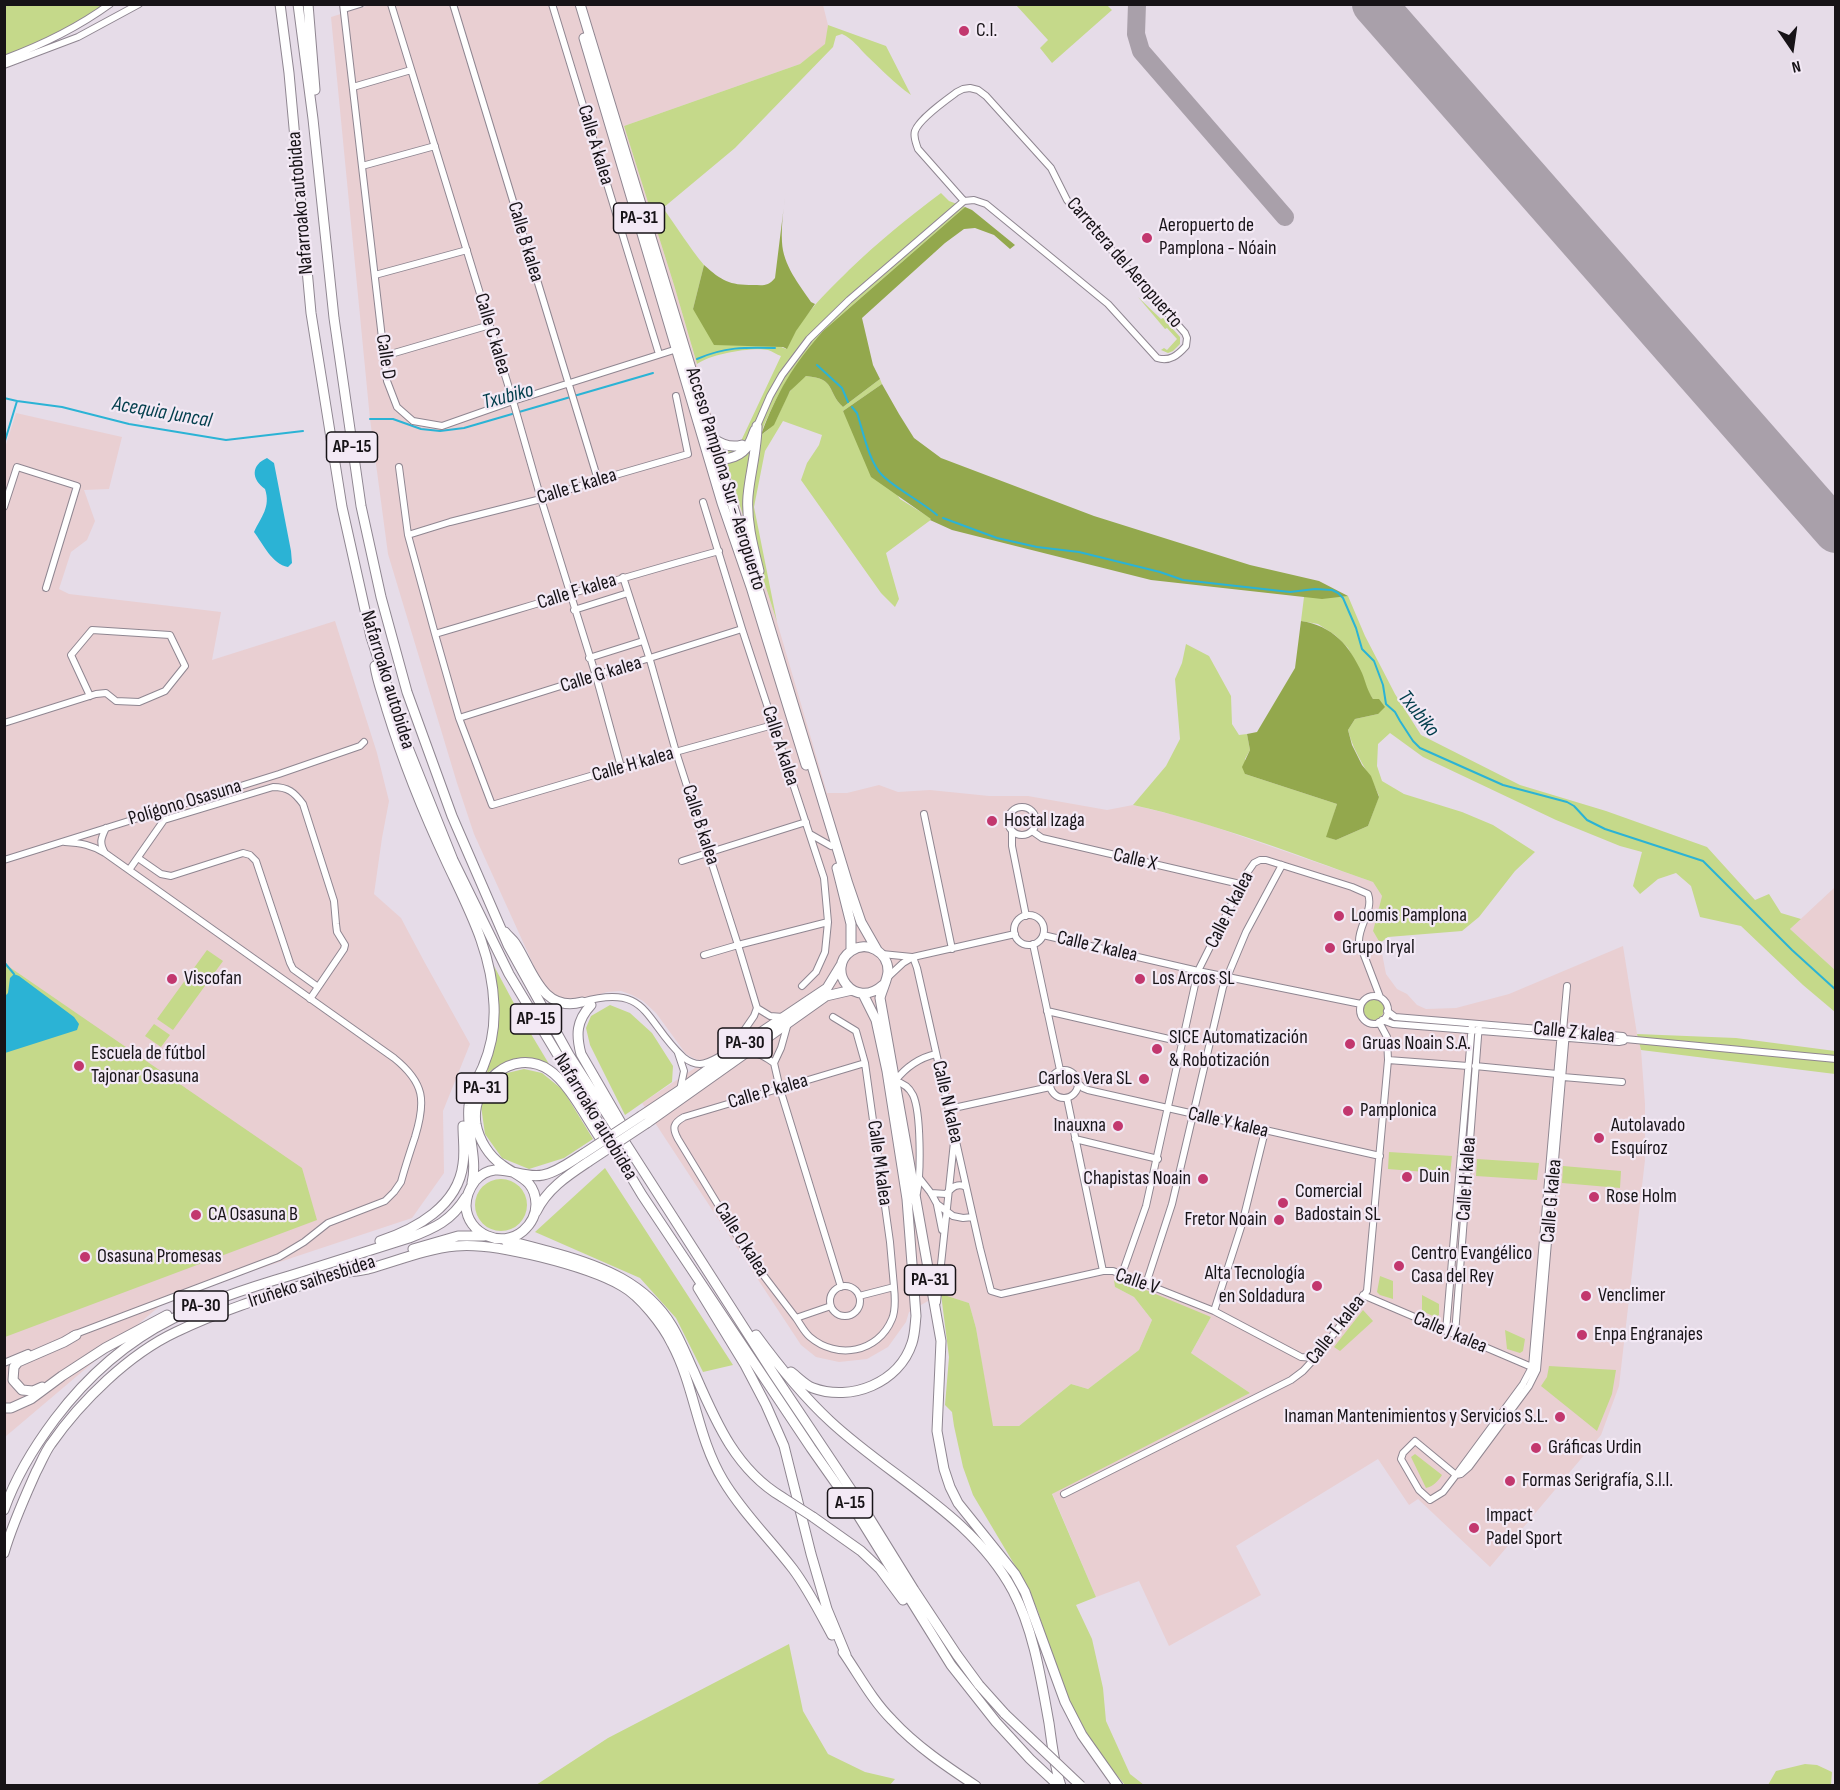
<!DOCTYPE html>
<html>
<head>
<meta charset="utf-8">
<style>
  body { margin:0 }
  #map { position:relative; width:1840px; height:1790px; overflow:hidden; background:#e6dce8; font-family:"Sofia Sans Condensed",sans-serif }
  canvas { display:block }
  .frame { position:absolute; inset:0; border:6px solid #171317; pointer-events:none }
  .north { position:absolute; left:1762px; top:18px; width:60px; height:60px; -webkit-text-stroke:4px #f3e9f5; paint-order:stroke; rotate:167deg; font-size:16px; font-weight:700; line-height:24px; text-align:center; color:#171317 }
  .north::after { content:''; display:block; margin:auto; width:21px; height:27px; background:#171317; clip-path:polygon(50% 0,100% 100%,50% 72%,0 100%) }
</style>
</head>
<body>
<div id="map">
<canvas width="1840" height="1790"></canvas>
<div class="frame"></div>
<div class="north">N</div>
</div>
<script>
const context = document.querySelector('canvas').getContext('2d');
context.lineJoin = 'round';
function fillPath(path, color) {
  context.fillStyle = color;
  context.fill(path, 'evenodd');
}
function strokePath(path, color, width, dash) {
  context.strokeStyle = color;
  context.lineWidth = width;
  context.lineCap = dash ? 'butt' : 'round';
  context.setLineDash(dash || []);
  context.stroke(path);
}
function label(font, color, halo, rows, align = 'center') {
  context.font = font + ' "Sofia Sans Condensed",sans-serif';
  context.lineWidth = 4.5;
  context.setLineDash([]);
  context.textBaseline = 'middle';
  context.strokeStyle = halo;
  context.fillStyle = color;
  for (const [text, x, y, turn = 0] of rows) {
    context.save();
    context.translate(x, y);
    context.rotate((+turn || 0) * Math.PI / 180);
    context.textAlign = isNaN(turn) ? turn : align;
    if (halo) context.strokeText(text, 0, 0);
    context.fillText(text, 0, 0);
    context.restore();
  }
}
fillPath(new Path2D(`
  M373,4l450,1 5,20 -2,19 -26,20 -176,62 50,159 52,180 51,157 50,171h20l32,-8 19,7 32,-2 59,6h39l79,14 26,-5 37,9 39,11 164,57 9,14 -9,35 7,12 6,31 11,15 10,5 10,11 9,4 30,-1 53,-14 114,-48 14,88 4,16 4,54v56l-26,226 -18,49 -111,132 -72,-68 -9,6 -31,-46 -142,87 25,49 -92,51 -30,-65 -43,16 -44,-104 198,-100 -59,-40 20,-36 -96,-30 19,10 18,23 -13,30 -51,39 -17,-5 -52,42h-27l-16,-98 -7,-25 -29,-9 -31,18 -3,10 -18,25 -21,12 -28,3 -23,-5 -15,-12 -159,-242 62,-41 -11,-4 -7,-4 -30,-41 -13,-12 -11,-6 -11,-4 -14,1 -19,6 -26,1 -19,-13 -69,-152 -17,-51 -69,-229 -18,-135 -39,-402z
  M16,413l106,24 -13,52 -25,1 11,31 -8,19 -16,12 -12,37 10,5 152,18 -9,48 123,-39 42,132 12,48 -7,37 -8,56 27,24 24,45 45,81 -27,67 1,62 -32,45 -244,81 -163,138 -1,-986z
  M1834,888l2,1 -1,81 -45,-41z`), '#e9cfd2');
fillPath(new Path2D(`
  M5,5h108l-21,15 -52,28 -35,14z
  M1016,5h91l5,5 -60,53 -12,-15 8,-8z
  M828,25l58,21 25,49c-16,-11 -30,-26 -44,-39 -8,-8 -14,-17 -25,-22l-6,2 -3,11 -98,101 -72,60c14,19 26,39 41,57l-11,44 93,40c15,-33 38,-54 63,-79 29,-28 60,-53 92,-77l8,8 16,6 -142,124c-29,33 -46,63 -63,104 17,-7 20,-27 29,-42 4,-7 10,-12 17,-17 31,3 20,15 37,31l37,-28 2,5 -39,27 57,88 32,20 -46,34 13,46 -4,8 -14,-14 -80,-113 6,-17 12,-18 3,-10 -39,-14 -18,30 -11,56 23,115 -59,-185 14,5 9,-1 40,-85c-4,-1 -9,-5 -13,-6 -17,-3 -57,4 -71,14l-23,-79 -50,-159 176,-62 25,-20z
  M1138,297l23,22 2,-1 17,19v7l-7,7 -5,2 -7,-3 3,-2 3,2 10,-11 -10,-11 -2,1z
  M1348,596l17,40 30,58 26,41 99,50 86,26 101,36 48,53 14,-6 12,19 20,6 -11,10 45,41v42l-32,-27 -62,-59 -41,-9 -9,-31 -15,-13 -18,6 -18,15 -7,-8 9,-34 -22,-6 -64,-26 -133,-63 -33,-24 -12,11 -1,22 5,15 22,13 58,18 31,13 42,27 -20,19 -36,46 -17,14 -74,6 -8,6 -7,-12 9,-35 -9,-14c-79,-28 -158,-59 -240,-77l33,-39 14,-27 -5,-60 7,-16 4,-19 23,12 22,40 1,28 7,11 8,-1 3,16 -5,9v15l92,30 -10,33 9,3 32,-14 11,-30c-9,-23 -25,-41 -31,-66l7,-11 23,-5 -5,-15 -6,-9 -5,-15 -14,-27 -13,-13 -17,-11 -17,-3 3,-24z
  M207,950l16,11 -50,69 -16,-11z
  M5,964l297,204 15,52 -312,117z
  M494,966l31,58 24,40c-23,-7 -42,-3 -62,9l11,-57v-19z
  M1362 1009a11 11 0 1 1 22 0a11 11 0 1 1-22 0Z
  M610,1005l20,8 22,20 21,33 -1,16 -47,33 -35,-70 -4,-17 5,-12z
  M154,1024l16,11 -9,12 -16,-11z
  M1637,1034l99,4 99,13v23l-194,-24z
  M524,1069l18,4 21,17 30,49 -29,19 -35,11 -27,-11 -17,-24 -4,-28 3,-13 8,-11 15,-9z
  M1389,1152l63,4 -2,18 -62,-5z
  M1477,1159l62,4 -2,17 -61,-4z
  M1563,1166l58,5 -1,17 -58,-5z
  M605,1168l128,197 -30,7 -27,-54 -36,-40 -105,-46z
  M475 1205a26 26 0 1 1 52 0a26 26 0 1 1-52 0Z
  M1380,1276l13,5v18l-13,-4 -3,-3z
  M1114,1280l27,8 70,29 -20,36 59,40 -198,101 44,103 -20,8 16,34 11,49 3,33 24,53 14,11h-19l-24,-29 -31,-51 -17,-45 -15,-49 -15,-32 -50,-84 -10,-28 -9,-41 -2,-14 -7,-7 4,-48 -8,-63 28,9 7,25 17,98h26l52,-42 17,5 51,-39 13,-30 -18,-23 -19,-10z
  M1422,1295l17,9v11l-4,2 -13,-6z
  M1363,1310l10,11 -33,30 -6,-4z
  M1505,1330l20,9 -2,12 -3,2 -13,-4z
  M1549,1366l67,4 -4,24 -15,37 -56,-45 6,-9z
  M1415,1454l27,21c-3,5 -9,12 -16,13l-15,-31z
  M789,1644l14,67 25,43 37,18 30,7 -5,6h-354l72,-47z
  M1805,1764l12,1 15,7 -1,13h-63l8,-14z`), '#c5d98a');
fillPath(new Path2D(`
  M786,189c-2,17 -5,36 -4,53 1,23 17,42 29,60l4,2 -19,27 -9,18 -4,-2 -69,-2 -21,-36 11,-44c18,16 25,20 49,20 9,0 15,2 22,-7z
  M965,207l7,3 43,35 -5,4 -16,-14 -19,-7 -11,1 -19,14 -83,75 11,47 7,14 -37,28c-17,-16 -6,-28 -37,-31l-16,15 -16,34 -13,10c16,-43 32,-70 62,-104z
  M882,384l17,30 15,24 27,20 153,58 156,49 69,16 29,15 -26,3 -171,-19 -199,-50 -22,-10 1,-1 -60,-42 -28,-66z
  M1301,621c32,5 48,24 61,52 4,10 5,17 11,26h6l6,8 -7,7 -23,5 -7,11 4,15 10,20 9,11 8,21 -11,29 -32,14 -10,-3 11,-33 -92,-30 -3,-7 8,-17 -3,-16 10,-2 38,-64z`), '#93a84d');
fillPath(new Path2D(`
  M267,458l7,5 17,88 1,12 -4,4c-16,-3 -25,-23 -34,-35 7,-15 17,-25 11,-43 -14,-10 -14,-24 2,-31z
  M14,974l5,2 55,41 5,7 -2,6 -72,23v-57l3,-3 2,-15z`), '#2bb3d5');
strokePath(new Path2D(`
  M697,359c27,-12 48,-12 78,-11
  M817,365l25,23 6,14
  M4,398l13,3 45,6 67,17 97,16 77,-9
  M852,407l5,6c6,18 12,49 25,62 14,14 39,26 55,40
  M370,419h23l28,10 19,2 24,-3 189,-55
  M4,444l13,-43
  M943,518l54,20 40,9 42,5 81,20 23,8 107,12 25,-3 17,1 6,3 5,5 13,30 6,21 12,12 9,24 3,19 9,8 5,9 13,20 7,7 83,37 64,17 7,4 13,14 18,9 98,32 89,89 44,40
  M4,962l10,12`), '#2bb3d5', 2);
strokePath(new Path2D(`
  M1137,4l-1,30 5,17 144,166`), '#a9a0aa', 18);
strokePath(new Path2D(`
  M1374,4l462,527`), '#a9a0aa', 44);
const minor = new Path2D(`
  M343,4l44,377 10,26 16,14 29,5 71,-25 164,-52
  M391,4l122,397 28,98 55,177 25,91
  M453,4l145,476
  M552,4l107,350
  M344,9l16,-5
  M4,59c38,-14 73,-31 106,-55
  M4,65l74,-28 61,-33
  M353,87l58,-17
  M970,88l8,2 8,6 65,72 16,32 118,133 2,5 -1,8c-8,9 -16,16 -29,12l-49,-54 -122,-100 -12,-4 -10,1 -46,-52c-2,-6 -5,-12 -3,-18 4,-12 31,-31 42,-39l6,-3z
  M362,166l73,-20
  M375,275l92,-25
  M384,356l106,-31
  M757,426l13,-30 12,-21 27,-36 40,-39 115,-99
  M399,467l9,68 27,99 24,84 33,87 129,-38 152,-42
  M703,502l39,127 82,249 4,44 -3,30 -9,20 -14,14
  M4,507l13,-40 60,19 -31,102
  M408,535l42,-13 91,-23 57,-19 90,-26 -12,-58
  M623,577l27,83 26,92 62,193 19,63
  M574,610l54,-17
  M435,634c95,-28 189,-57 284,-83
  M589,658l54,-17
  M459,718l283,-89
  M4,723l92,-29 10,-1 10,8 23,1 26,-11 20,-25 -15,-31 -78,-5 -21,25 19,41
  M1008 821a14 14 0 1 1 28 0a14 14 0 1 1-28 0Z
  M924,814l28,135
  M1012,831v15l14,70
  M1032,831l10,7 198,46
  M810,834l21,12
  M65,842c16,1 27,3 40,11l289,205c31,25 32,43 21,79 -5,15 -10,30 -14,45l-7,10 -9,9 -57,22 -24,19 -25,15 -206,78
  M105,853c-6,-10 -4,-15 1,-25
  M138,858l23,16 10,2 72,-23 7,2 6,6 34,102 3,6 25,18
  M4,860l275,-86 81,-28 4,-4
  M682,861l124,-39
  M129,870l35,-50 109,-33c15,0 21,5 30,17l31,97 2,23 1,8 8,13 -1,4 -34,50
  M1014 930a15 15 0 1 1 30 0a15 15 0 1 1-30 0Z
  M1043,935l155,36 163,33
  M1033,944l27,126
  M882,954l30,3
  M704,955l34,-10 90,-23
  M913,957l4,11 63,280 11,43 10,3 102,-23h10l101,40 87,46 14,1
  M888,977l15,-14 10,-6 102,-23
  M1360 1010a14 14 0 1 1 28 0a14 14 0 1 1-28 0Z
  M582,1002c67,-19 62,19 101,55 5,4 10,7 17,7 8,0 18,-7 26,-11
  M1047,1011l135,31
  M1387,1011l8,6 228,19 2,3 211,20
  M833,1017l23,14 9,32 25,179 4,45 -35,9
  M1382,1020l11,4 226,18 5,-1 1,-2
  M1561,1031l-29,336 -9,17 -67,91 -41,-34 -12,12 -2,6 18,31 11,10 13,-8 13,-17 5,-1 8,-7 60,-81 8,-16 29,-338
  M1563,1031l4,-45
  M740,1045l3,-13 11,-16 3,-8 13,8 13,1
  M678,1053l6,18 -4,19
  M747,1054c10,-3 18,3 27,9l7,-15 7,-25
  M1388,1060l80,6
  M774,1063l6,26 61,198
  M1475,1066l82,8
  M1050 1084a14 14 0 1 1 28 0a14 14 0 1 1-28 0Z
  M1563,1077l59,5
  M1078,1083l5,5 5,2 292,66
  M1067,1098l36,173
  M949,1109l101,-22
  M1075,1139l83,20
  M920,1179l11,14 6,11 16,12 10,2 10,-1
  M917,1193c4,-20 4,-81 -4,-98 -4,-8 -10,-12 -18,-14 11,-14 23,-23 41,-27
  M931,1193l15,1c6,-6 11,-12 20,-7
  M937,1205l5,25
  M1122,1274l24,-68 52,-235 49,-98 7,-10 6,-3h6l86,27 16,7c6,16 -10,32 -9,48l21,55
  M1146,1284l26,-80 51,-217 23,-55 36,-67
  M830 1301a15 15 0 1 1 30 0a15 15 0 1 1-30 0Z
  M1363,1295l171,73
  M937,1302l17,-160
  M831,1306l-35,12 -45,-59 -73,-120c-6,-11 -5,-16 6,-22l181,-54
  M1214,1311l28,-87 23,-93
  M796,1318c5,7 8,14 14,19 27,23 68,16 82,-18 4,-9 3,-22 2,-32
  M1446,1331l26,-307
  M1455,1334l24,-310
  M4,1363l24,-10
  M1064,1494l227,-114 12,-9 12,-13 52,-67 21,-231 -1,-23 -8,-15`);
const highway = new Path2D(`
  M280,4l9,69 22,240 31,194 29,130 32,98 50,125 56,114 133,221 169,253 45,64 95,153 45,57 34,37 29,27
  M298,4l15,115 21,199 27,188 20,91 26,95 45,124 56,129 61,110 204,318 89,133 52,84 43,65 22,30 26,29
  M308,4l7,86
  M580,4l268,880 13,38 16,28
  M584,38l138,465 29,84 55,178
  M757,426c0,24 -7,47 -9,70 -2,25 5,51 11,75
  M713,438c9,7 18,10 29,7
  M715,458c13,3 27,-2 34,-14 3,-5 4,-10 6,-14
  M375,666c2,15 8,29 12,44 16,52 37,104 60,153 22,47 45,89 47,142 1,21 -3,43 -11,62 -6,13 -13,24 -14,39 -3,25 9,52 3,77
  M837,868l14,56v27
  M505,932c3,4 7,7 10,11 17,25 26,70 67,59
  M883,985c-29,26 -58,-16 -32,-34 16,-11 37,1 37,20 0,7 -6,19 -8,27l61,343 -4,90 7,38 6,18 8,16 57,71 10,18 40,110 17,33 36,51
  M591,1005c-15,16 -15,30 -10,49l40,69 3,12
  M641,1116l39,-26 59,-43 88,-59 14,-23
  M647,1123l179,-127 26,-6
  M583,1154c-13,8 -26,18 -40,21 -25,5 -47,-18 -68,6 -6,8 -9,16 -9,25 1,28 36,43 57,25 8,-7 13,-17 13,-27 -1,-25 -18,-27 -34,-39 -13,-9 -23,-25 -26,-41 -6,-39 36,-78 73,-54 19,12 38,49 51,68
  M536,1212c11,-23 31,-36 52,-50
  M380,1241c36,-12 78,-35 83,-77 2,-12 0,-25 0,-38
  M506,1241c17,3 33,8 49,12 47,13 91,30 117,73 9,15 15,31 22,46 21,48 41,97 88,125
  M413,1249l45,-13h26
  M336,1274c11,-2 22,-3 32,-5 29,-8 57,-20 88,-23 39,-4 131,20 166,40 18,10 41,39 50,58 23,43 25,93 51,136 19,32 47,59 70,89 15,20 27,44 39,66
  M698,1288l47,77 21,40 18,41 27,108 16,55 19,46
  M756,1335c22,30 47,61 74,86 61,57 143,95 183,170 21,40 28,88 36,132 3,21 5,42 12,63
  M791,1372c7,5 14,13 22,16 38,14 86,-5 99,-45 3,-9 3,-18 4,-27l-9,-117 -20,-128 -11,-51 -13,-26
  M42,1387l-9,4 -11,-1 -9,-10 1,-13 4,-5 46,-20 12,-7
  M4,1408h7l20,-9 31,-23 43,-28 62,-33
  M4,1510c12,-34 30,-63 51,-91 31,-41 71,-77 117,-100 38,-19 79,-32 120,-44 39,-12 78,-25 117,-37 26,-10 42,-17 57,-41
  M813,1517l48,34 19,18 23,31
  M4,1553c8,-28 20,-54 32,-81 5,-9 9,-20 15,-28 30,-43 78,-90 125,-112 52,-25 109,-41 164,-59
  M843,1652c16,23 29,48 49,68 24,26 54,46 84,66`);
strokePath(minor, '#8f8691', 8);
strokePath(highway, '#8f8691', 11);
strokePath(minor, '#fff', 6);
strokePath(highway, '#fff', 9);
const highwayBridge = new Path2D(`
  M583,1154l58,-38
  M588,1162l59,-39
  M782,1497l31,20
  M1005,1714l76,72`);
strokePath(highwayBridge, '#8f8691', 11, []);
strokePath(highwayBridge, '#fff', 9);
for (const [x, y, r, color] of [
  [964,31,6,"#c2376e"],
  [1147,238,6,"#c2376e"],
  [992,821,6,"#c2376e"],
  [1339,916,6,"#c2376e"],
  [1330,948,6,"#c2376e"],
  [172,979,6,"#c2376e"],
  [1140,979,6,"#c2376e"],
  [1350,1044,6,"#c2376e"],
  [1157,1049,6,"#c2376e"],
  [79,1066,6,"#c2376e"],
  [1144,1079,6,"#c2376e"],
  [1348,1111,6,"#c2376e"],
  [1118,1126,6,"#c2376e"],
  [1599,1138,6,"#c2376e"],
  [1407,1177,6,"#c2376e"],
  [1203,1179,6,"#c2376e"],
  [1594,1197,6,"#c2376e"],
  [1283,1203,6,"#c2376e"],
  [196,1215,6,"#c2376e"],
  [1279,1220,6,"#c2376e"],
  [85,1257,6,"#c2376e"],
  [1399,1266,6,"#c2376e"],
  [1317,1286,6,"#c2376e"],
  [1586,1296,6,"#c2376e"],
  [1582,1335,6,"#c2376e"],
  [1560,1417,6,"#c2376e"],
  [1536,1448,6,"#c2376e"],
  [1510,1481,6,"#c2376e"],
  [1474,1528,6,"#c2376e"]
]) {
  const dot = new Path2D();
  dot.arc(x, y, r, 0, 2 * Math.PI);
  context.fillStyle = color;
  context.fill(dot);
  strokePath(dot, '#f3e9f5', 2);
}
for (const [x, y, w] of [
  [639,218,51],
  [352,447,51],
  [536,1019,51],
  [745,1043,54],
  [482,1088,51],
  [930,1280,51],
  [201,1306,54],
  [850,1503,45]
]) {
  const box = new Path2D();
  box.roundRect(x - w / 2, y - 15, w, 30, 4.5);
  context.fillStyle = '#f3e9f5';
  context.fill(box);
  strokePath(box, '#171317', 1.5);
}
label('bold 18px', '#171317', null, [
  ["PA-31",639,218],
  ["AP-15",352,447],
  ["AP-15",536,1019],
  ["PA-30",745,1043],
  ["PA-31",482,1088],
  ["PA-31",930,1280],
  ["PA-30",201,1306],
  ["A-15",850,1503]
]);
label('20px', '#171317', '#f3e9f5', [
  ["C.I.",976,31],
  ["Aeropuerto de",1159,226],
  ["Pamplona - Nóain",1159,249],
  ["Hostal Izaga",1004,821],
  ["Loomis Pamplona",1351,916],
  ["Grupo Iryal",1342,948],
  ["Viscofan",184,979],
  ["Los Arcos SL",1152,979],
  ["SICE Automatización",1169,1038],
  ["& Robotización",1169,1061],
  ["Gruas Noain S.A.",1362,1044],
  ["Escuela de fútbol",91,1054],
  ["Tajonar Osasuna",91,1077],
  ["Carlos Vera SL",1132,1079,"right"],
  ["Pamplonica",1360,1111],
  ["Inauxna",1106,1126,"right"],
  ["Autolavado",1611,1126],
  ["Esquíroz",1611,1149],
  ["Duin",1419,1177],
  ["Chapistas Noain",1191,1179,"right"],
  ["Comercial",1295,1192],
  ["Badostain SL",1295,1215],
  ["Rose Holm",1606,1197],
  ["CA Osasuna B",208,1215],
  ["Fretor Noain",1267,1220,"right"],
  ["Centro Evangélico",1411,1254],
  ["Casa del Rey",1411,1277],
  ["Osasuna Promesas",97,1257],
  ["Alta Tecnología",1305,1274,"right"],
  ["en Soldadura",1305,1297,"right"],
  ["Venclimer",1598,1296],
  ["Enpa Engranajes",1594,1335],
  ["Inaman Mantenimientos y Servicios S.L.",1548,1417,"right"],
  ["Gráficas Urdin",1548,1448],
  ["Formas Serigrafía, S.l.l.",1522,1481],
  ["Impact",1486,1516],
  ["Padel Sport",1486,1539]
], 'left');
label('20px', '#171317', '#f3e9f5', [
  ["Calle A kalea",595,145,73],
  ["Nafarroako autobidea",301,203,-95],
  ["Calle B kalea",525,242,73],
  ["Carretera del Aeropuerto",1124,263,49],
  ["Calle C kalea",492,334,73],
  ["Calle D",385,357,81],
  ["Acceso Pamplona Sur - Aeropuerto",725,479,73],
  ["Calle E kalea",577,487,-17],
  ["Calle F kalea",577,592,-17],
  ["Calle G kalea",601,675,-17],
  ["Nafarroako autobidea",387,680,73],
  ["Calle A kalea",780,746,72],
  ["Calle H kalea",633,765,-16],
  ["Polígono Osasuna",185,803,-17],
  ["Calle B kalea",700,825,72],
  ["Calle X",1135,860,13],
  ["Calle R kalea",1230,910,-63],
  ["Calle Z kalea",1097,947,13],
  ["Calle Z kalea",1574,1033,6],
  ["Calle P kalea",768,1092,-16],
  ["Calle N kalea",947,1102,77],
  ["Nafarroako autobidea",595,1117,59],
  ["Calle Y kalea",1228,1123,13],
  ["Calle M kalea",879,1163,82],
  ["Calle H kalea",1467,1179,-86],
  ["Calle G kalea",1552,1201,-85],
  ["Calle O kalea",741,1240,57],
  ["Iruñeko saihesbidea",312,1282,-18],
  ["Calle V",1137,1282,19],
  ["Calle T kalea",1336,1330,-52],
  ["Calle J kalea",1450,1333,23]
]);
label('italic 21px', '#023e4c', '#f3e9f5', [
  ["Txubiko",508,397,-15],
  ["Acequia Juncal",162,413,10],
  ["Txubiko",1418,714,51]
]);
</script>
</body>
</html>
